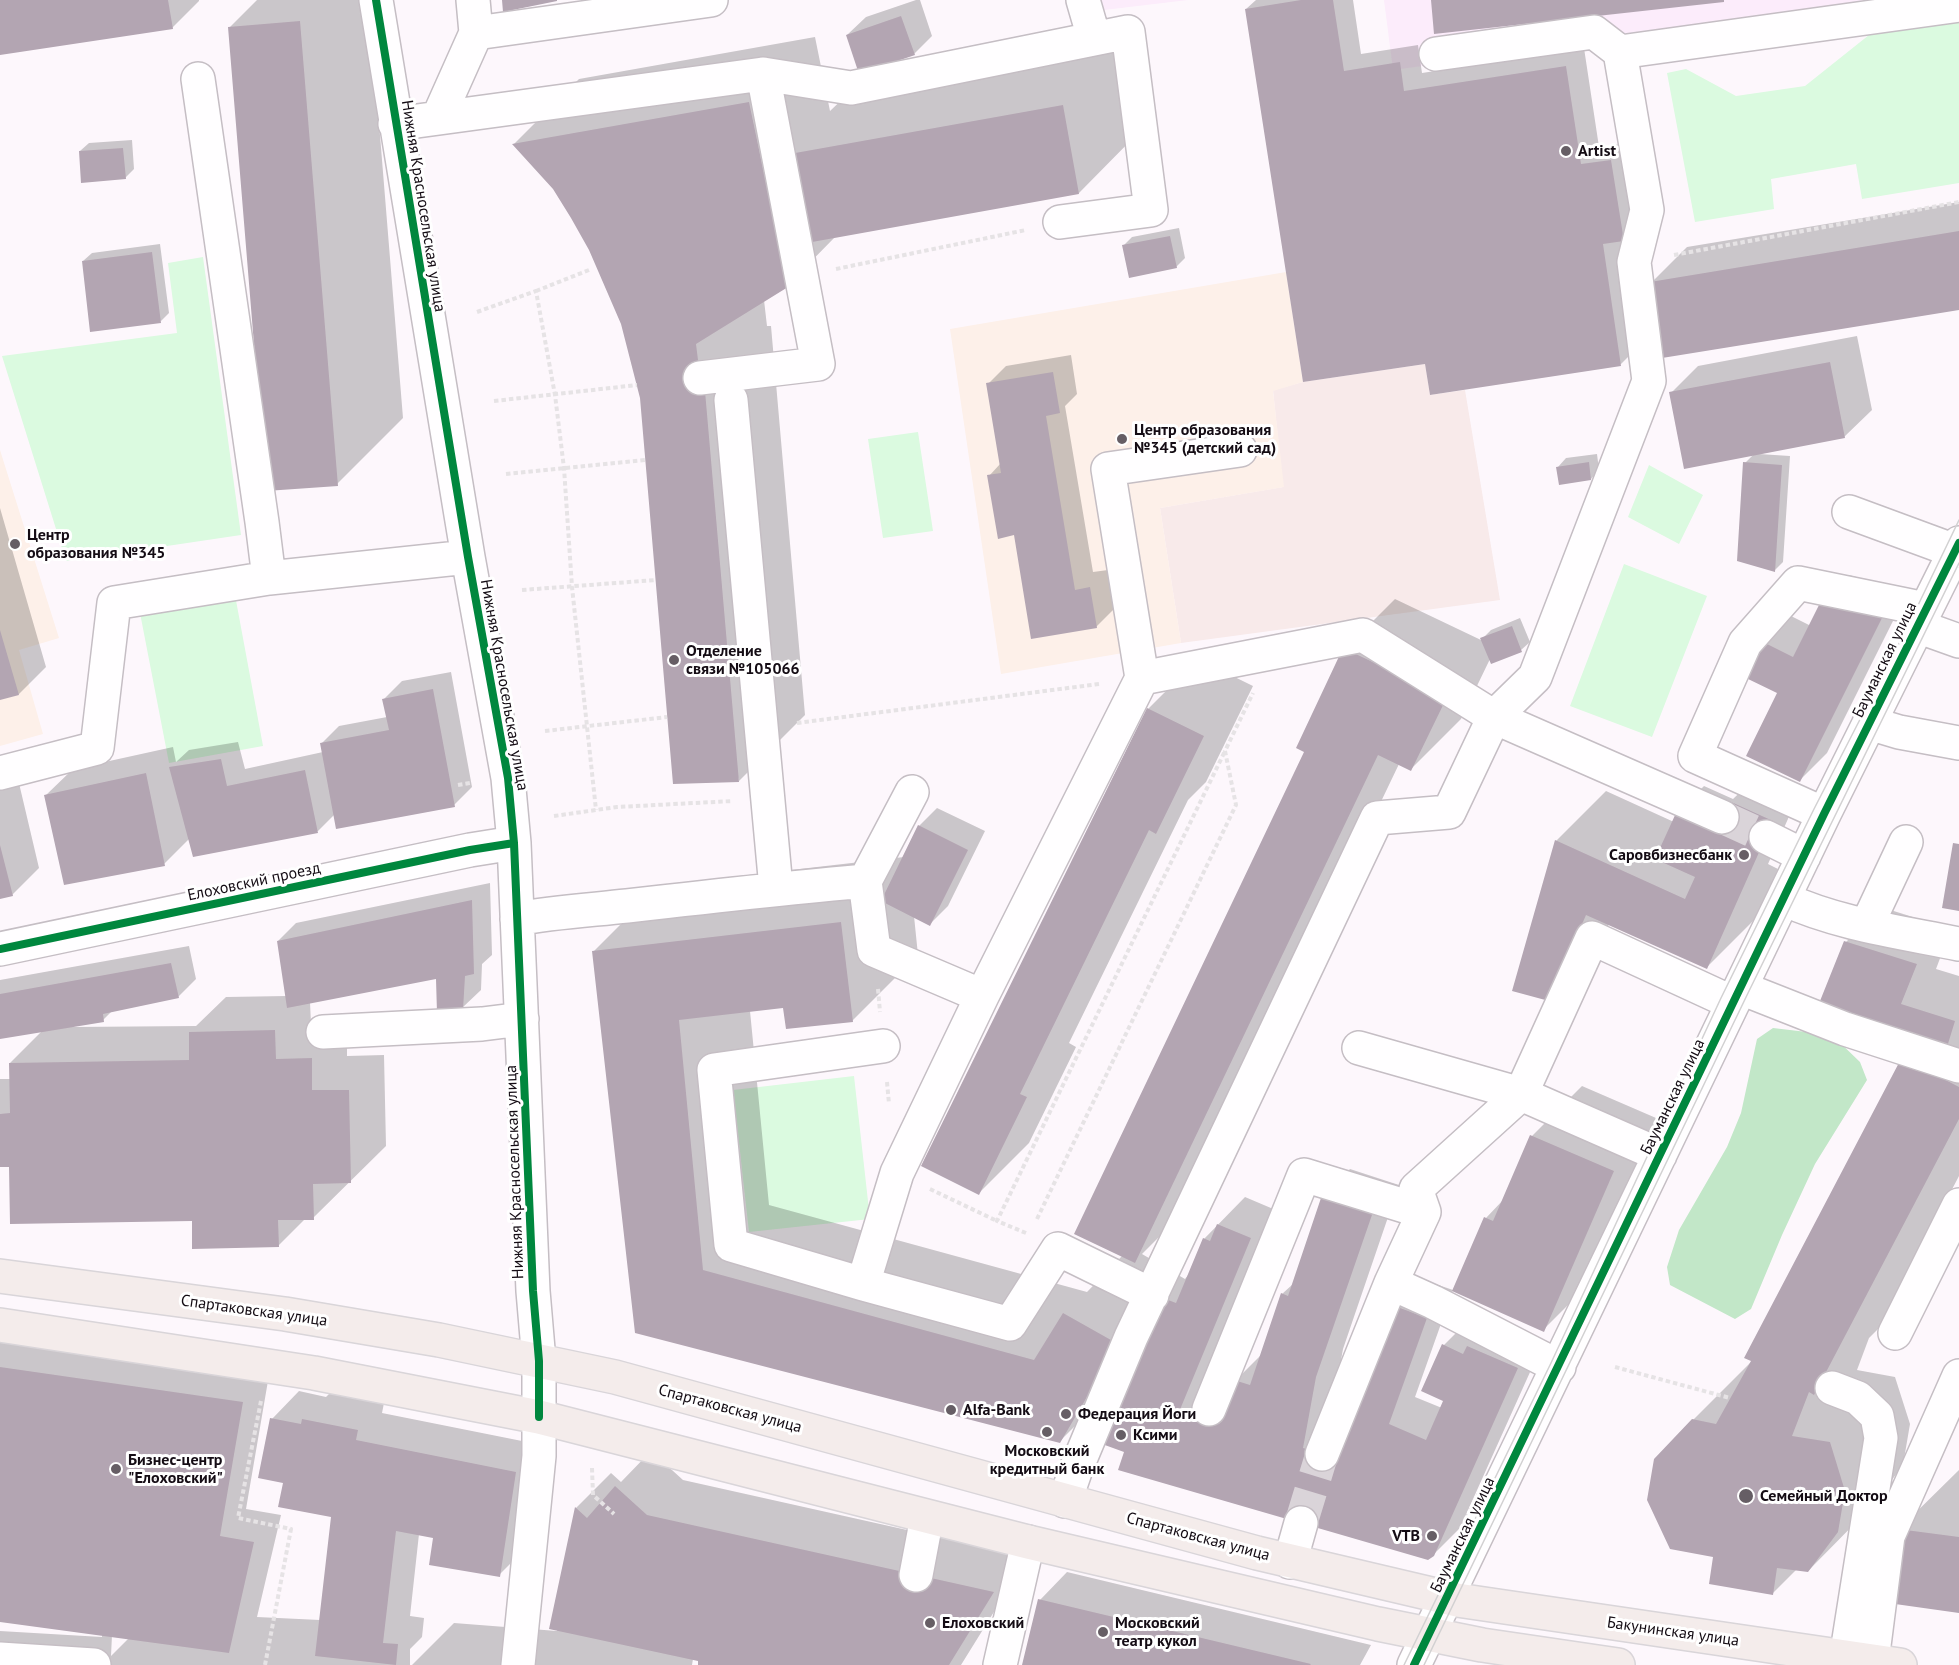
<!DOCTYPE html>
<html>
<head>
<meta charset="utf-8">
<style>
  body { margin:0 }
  canvas { display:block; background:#fdf7fc }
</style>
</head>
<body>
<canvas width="1959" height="1665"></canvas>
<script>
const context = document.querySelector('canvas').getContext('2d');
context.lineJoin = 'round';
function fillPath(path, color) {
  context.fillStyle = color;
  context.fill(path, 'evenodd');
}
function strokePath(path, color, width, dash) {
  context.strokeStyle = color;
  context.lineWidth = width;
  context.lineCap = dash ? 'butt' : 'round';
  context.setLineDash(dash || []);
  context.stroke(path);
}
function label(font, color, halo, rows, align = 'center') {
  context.font = font + ' "PT Sans",sans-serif';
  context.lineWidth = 6;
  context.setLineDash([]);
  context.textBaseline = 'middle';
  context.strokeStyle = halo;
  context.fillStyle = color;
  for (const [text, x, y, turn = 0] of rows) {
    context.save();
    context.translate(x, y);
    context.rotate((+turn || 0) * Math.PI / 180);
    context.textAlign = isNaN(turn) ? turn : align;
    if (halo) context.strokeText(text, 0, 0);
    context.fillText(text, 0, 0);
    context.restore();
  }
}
fillPath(new Path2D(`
  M1101,0h87l-84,10z
  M1384,0h528l-519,70z`), '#fcecfb');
fillPath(new Path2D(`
  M1425,364l5,31 35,-5 35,210 -319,43 -21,-135 123,-21 -10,-97 30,-8z`), '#f8eaea');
fillPath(new Path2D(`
  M1286,272l17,110 -30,9 11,96 -124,21 21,135 -180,31 -51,-345z
  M0,450l59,188 -40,12 24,84 -43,12z`), '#fdf0e9');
fillPath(new Path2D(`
  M1959,14v169l-97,16 -6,-35 -85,15 3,30 -79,13 -28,-149 19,-4 50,27 69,-10 74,-59z
  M203,257l38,278 -175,26 -64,-205 175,-23 -9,-70z
  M918,432l15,99 -50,7 -15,-99z
  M1649,465l54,30 -24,49 -51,-27z
  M1624,564l83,32 -55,141 -82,-31z
  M235,595l28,151 -94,17 -29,-150z
  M854,1076l16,143 -121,13 -16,-142z`), '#dbfae0');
fillPath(new Path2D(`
  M1773,1028l59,7 28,27 7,18 -52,84 -33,71 -31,74 -16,10 -65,-34 -3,-18 12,-37 48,-83 14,-34 16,-74z`), '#c2e7c8');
fillPath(new Path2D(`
  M0,0h199v1l-27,27 -172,26z
  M257,0h112l34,418 -66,66 -107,-457z
  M916,0h4l12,36 -18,18 -67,-19 19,-18z
  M1256,0h97l8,54 57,-9 4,28 162,-25 15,99 30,-4 10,203 -18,18 -195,-2 -180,-353z
  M815,37l15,74 22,-21 277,-50 15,87 -65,66 -243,43 -49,50 -23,14 3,26h4l34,389 -66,66 -116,-458 -32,-74 -37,-61 -40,-44 65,-65z
  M132,140l2,29 -9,9 -45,-27 9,-8z
  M1959,202v106l-307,-26 35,-35z
  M1179,228l6,30 -9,9 -53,-21 9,-9z
  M160,244l9,69 -8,8 -78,-60 9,-8z
  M1857,336l15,74 -28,27 -85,17 31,2 -7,106 -8,8 -30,-107 9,-9 -83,-61 27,-27z
  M1071,355l6,39 -12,12 28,166 15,-2 6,39 -18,18 -81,-93 -26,-58 12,-13 -13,-79 18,-18z
  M1597,454l2,16 -8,9 -33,-12 8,-9z
  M0,508l46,159 -27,27 -19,5z
  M1849,575l59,16 -81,162 -27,27 -21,-88 -15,-49 27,-27 20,10 11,-24z
  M1395,599l86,41 10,-10 29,-12 10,24 -9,8 -31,9 -29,60 -50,50 -12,-5 -214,447 -43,43 43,25 4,-5 15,-35 41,-42 33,14 -43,170 27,-27 20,-60 11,-10 30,-88 27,-27 49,16 -56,164 -13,73 82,-146 41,14 -38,107 27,11 3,-7 -22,-11 21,-45 27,-27 73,23 -84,187 -28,28 -307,-105 1,-76 -66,66 -423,-109 -43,-381 66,-66 244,-28 15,-31 18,-18 48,23 -37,75 -18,18 -16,-8 4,39 -66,66 -68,-14 -34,4 19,194 318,87 36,-37 222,-606z
  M1198,659l55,27 -47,96 -18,18 -119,243 7,4 -47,96 -50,50 169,-484z
  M451,672l21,115 -18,18 -119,9 -17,17 -129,8 -25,25 -119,-68 28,-27 100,-22 3,15 13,-12 49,-8 7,27 78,-17 -2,-8 18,-18 48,-9 -3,-18 18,-18z
  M14,762l25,106 -27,27 -12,3v-133z
  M1758,775l41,19 -31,70 10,5 -21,48 -50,50 -98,-43 -10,25 -50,50 7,-158 50,-50 68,31 3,-9 27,-27 29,13z
  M490,883l2,72 -10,9 -1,26 -19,18 -25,-31 -127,25 1,22h36v32l37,-1 2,91 -73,72h-7l-28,28 -268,-80h-10v-87h10v-16l33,-33 -43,8v-58l189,-34 7,33 -18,18 -65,13 -10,10 -32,6v1l125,-1 30,-29 61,-1 -9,-55 18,-18z
  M1881,907l70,22 -15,40 23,7v200l-79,151 -11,11 -12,32 38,7 15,47 -7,41 -29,39 -66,67 -11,-2 -25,25 -57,-38 -22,-136 60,-60 150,-302 -57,-116z
  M1582,1086l81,35 -70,159 -50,50 -57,-112 18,-19 28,-63z
  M0,1336l269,39 -23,134 35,6 -24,102 63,3 13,-104 -48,-34 -13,-63 27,-28 27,6 4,-4 54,10 -2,10 160,32 -16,103 -27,27 -64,-38 -16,-3 -9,82 14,2 -2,19 -12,12v16h-410v-34l102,6v-3l-102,-14zM112,1635l17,3 -18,18z
  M651,1451l32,29 345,77 -67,108h-262l1,-5 -7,-1 -1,6h-280l42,-42 103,8v-2l-6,-1 25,-120 35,-35 10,9z
  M1959,1470v142l-60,-83z
  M1067,1572l304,73 -11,20h-336l16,-65z`), '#0003');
fillPath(new Path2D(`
  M0,0h168l5,29 -173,26z
  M502,0h55v1l-54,11z
  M1301,0h32l11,71 56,-9 4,29 162,-25 15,98 30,-4 13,81 -21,3 18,122 -191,29 -5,-31 -122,18 -58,-373z
  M1431,0h293v2l-290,32z
  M901,16l14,39 -56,19 -13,-39z
  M300,21l38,465 -72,5 -38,-464z
  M749,102l39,185 -92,57 6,48 3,-1 34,391 -66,2 -33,-386 -19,-74 -32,-74 -18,-32 -18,-29 -41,-45z
  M1063,105l16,89 -278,50 -17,-89z
  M123,148l3,31 -45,4 -2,-32z
  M1959,231v79l-297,48 -12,-76z
  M1170,236l7,32 -48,10 -7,-33z
  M152,252l9,71 -71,9 -8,-71z
  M1830,362l15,76 -161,31 -15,-77z
  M1053,372l7,41 -14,3 29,174 15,-3 7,41 -66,11 -17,-104 -16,4 -11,-64 14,-2 -15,-90z
  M1589,462l2,18 -32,5 -3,-18z
  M1743,462l39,3 -7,107 -38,-11z
  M1821,601l61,17 -82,164 -54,-26 31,-63 -31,-15 17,-36 30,15z
  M1512,626l10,26 -31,12 -11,-26z
  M0,630l19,65 -19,5z
  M1343,648l104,49 -36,74 -33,-16 -243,508 -61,-29 230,-482 -8,-4z
  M433,689l22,118 -119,22 -16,-86 69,-13 -7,-31z
  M1147,708l57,28 -48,98 -7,-4 -129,264 7,3 -48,98 -58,-29z
  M221,759l6,27 78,-16 13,63 -125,24 -24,-90z
  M146,773l19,93 -101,19 -20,-90z
  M1729,801l44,20 -66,148 -121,-54 -37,86 -37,-10 43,-151 130,59 10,-22 -40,-18 21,-46 40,18z
  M918,825l50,25 -38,76 -49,-25z
  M1953,843l6,1v67l-17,-3z
  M0,845l13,51 -13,3z
  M472,900l2,74 -9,2 -2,34 -26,3 -1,-34 -149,29 -10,-67z
  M841,922l12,100 -67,7 -3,-21 -104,12 24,250 331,90 29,-47 55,31 -58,99 -425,-110 -43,-382z
  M1844,941l73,23 -16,40 54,17 -8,26 -129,-41z
  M171,963l8,35 -76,16 1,8 -104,17v-45z
  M275,1030l1,29 36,-1v32h37l2,93 -38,1 1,36h-36l1,27 -87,2v-28l-182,3 -1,-57h-9v-53l10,-1 -1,-50 180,-3v-28z
  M1902,1057l57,30v32l-145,276 -5,-3 -17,44 38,6 15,49 -7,41 -30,40 -31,-4 -4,27 -64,-11 4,-27 -43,-8 -23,-49 7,-41 38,-40 24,5 35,-63 -7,-3z
  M1530,1135l84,36 -70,161 -92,-41 32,-74 9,4z
  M1322,1195l51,17 -57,165 -13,71 27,8 54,-154 43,16 -38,106 37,16 17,-39 -22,-10 21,-47 21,10 4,-8 51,22 -84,188 -6,4 -310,-90 6,-18 -22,-8 61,-146 13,5 27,-65 7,3 7,-17 34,14 -72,174 40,12 15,-44 16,5 31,-92 7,3z
  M0,1367l243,35 -23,134 34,6 -25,111 -229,-31z
  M270,1418l31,6 1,-5 56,11 -2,10 160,32 -16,105 -71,-12 4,-27 -37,-7 -13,112 15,1 -2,21 -81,-9 16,-139 -53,-10 5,-24 -25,-5z
  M615,1486l32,29 347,77 -45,73h-251v-4l-149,-32 26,-122 12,11z
  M1898,1529l61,8v76l-71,-10z
  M1038,1599l273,65 -1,1h-288z`), '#b3a5b2');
strokePath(new Path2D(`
  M1722,817l44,20
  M1301,1523l21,-69`), '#dad4d9', 33, [33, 16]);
const minor = new Path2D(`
  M376,0l92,557 40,221 6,65 19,448 6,70v95l-21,209
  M1083,0l11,38
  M476,33l235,-33
  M1436,54l158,-22 26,20
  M198,79l64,443 7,56
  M438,118l38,-85 -3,-33
  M395,124l368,-50 88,14 277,-56 23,178 -91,12
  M700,378l118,-14 -55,-290
  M731,400l45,488
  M1849,512l106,39
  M1917,626l42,15
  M1869,723l30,9 60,11
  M0,773l97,-25 17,-145 155,-25 199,-21
  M912,792l-47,89 9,69 108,46
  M1824,814l-129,-58 50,-113 53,-60 127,26
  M1722,817l-228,-100 41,-40 114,-296 -15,-119 13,-52 -27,-158 339,-47
  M1766,837l38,19
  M1784,899c54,25 116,33 175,45
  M517,919c36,-7 73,-9 110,-13 79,-9 158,-18 238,-25
  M1867,925l39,-83
  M0,949l470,-99 44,-7
  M1741,988l104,41 114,37
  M323,1032l159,-8 40,-5
  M883,1046l-169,24 17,175 132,39 147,40 48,-75 94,46
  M1359,1048l162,46 139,61
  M1391,1283l42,19 126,65
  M863,1284l34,-111 85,-177 160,-318 -34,-209 132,-19
  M1895,1333l64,-128
  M1832,1388l26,10 19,18 4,22 -35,220
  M1209,1409l95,-234 120,37
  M1322,1454l69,-171 33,-71 -8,-23 105,-95 71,-156 141,65
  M1065,1501l11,-32 55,-132 246,-519 72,-6 45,-95 -131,-82 -221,43
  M1290,1562l11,-39
  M916,1575l11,-58
  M0,1659l94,6
  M1872,1661l16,-125 71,-160
  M1000,1665l28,-123
  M1414,1665l410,-851 135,-271`);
const major = new Path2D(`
  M0,1276l285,38 154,26 176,37 642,176 200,47 443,65
  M0,1325l314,48 225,44 489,125 350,82 104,21 136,20`);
strokePath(minor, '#c5bec4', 36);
strokePath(major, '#d9d5d9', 36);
strokePath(new Path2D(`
  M1674,255l285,-53
  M836,269l190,-39
  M536,291l53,-21
  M477,312l59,-21 19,104 9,73 8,119 24,223
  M494,401l143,-16
  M506,474l139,-14
  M522,590l134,-10
  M797,723l302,-39
  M545,731l122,-14
  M458,785l12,-2
  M554,816l63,-9 116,-6
  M878,989l2,23
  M887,1082l2,22
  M930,1189l67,32
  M1037,1219l199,-414 -11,-54 28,-58
  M1026,1233l-29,-12 228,-470
  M1615,1367l115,31
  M261,1401l-23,117 53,11 -26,136
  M592,1468l1,27 21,19`), '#e6e3e5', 4, [4.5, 3]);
strokePath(minor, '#fffeff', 33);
strokePath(major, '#f4eceb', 33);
strokePath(new Path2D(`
  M1404,1665l147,-302 170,-365 93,-189 95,-185 50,-104
  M1424,1665l325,-674 210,-428`), '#d2d1d2', 1.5);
strokePath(new Path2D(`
  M376,0l92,557 40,221 6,65 19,448 6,70v56
  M0,949l470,-99 44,-7
  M1414,1665l410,-851 135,-271`), '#00873e', 8);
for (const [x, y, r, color] of [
  [1566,151,6,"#665e65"],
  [1122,439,6,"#665e65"],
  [15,544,6,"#665e65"],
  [674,660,6,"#665e65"],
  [1744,855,6,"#665e65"],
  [951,1410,6,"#665e65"],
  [1066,1414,6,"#665e65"],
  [1047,1432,6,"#665e65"],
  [1121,1435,6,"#665e65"],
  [116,1469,6,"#665e65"],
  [1746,1496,8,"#665e65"],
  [1432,1536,6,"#665e65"],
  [930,1623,6,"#665e65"],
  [1103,1632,6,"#665e65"]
]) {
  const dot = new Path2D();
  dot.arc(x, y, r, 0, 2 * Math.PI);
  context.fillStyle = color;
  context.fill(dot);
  strokePath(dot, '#fff', 2);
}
label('bold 16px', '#140c14', '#fff', [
  ["Artist",1578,151],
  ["Центр образования",1134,430],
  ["№345 (детский сад)",1134,448],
  ["Центр",27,535],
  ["образования №345",27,553],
  ["Отделение",686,651],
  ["связи №105066",686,669],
  ["Саровбизнесбанк",1732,855,"right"],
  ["Alfa-Bank",963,1410],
  ["Федерация Йоги",1078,1414],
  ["Ксими",1133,1435],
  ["Московский",1047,1451,"center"],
  ["кредитный банк",1047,1469,"center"],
  ["Бизнес-центр",128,1460],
  ["\"Елоховский\"",128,1478],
  ["Семейный Доктор",1760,1496],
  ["VTB",1420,1536,"right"],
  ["Елоховский",942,1623],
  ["Московский",1115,1623],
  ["театр кукол",1115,1641]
], 'left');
label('16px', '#140c14', '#fff', [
  ["Нижняя Красносельская улица",423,206,81],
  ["Бауманская улица",1885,660,-64],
  ["Нижняя Красносельская улица",504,685,80],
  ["Елоховский проезд",254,882,-12],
  ["Бауманская улица",1673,1097,-64],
  ["Нижняя Красносельская улица",515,1172,-92],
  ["Спартаковская улица",254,1311,8],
  ["Спартаковская улица",730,1409,15],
  ["Бауманская улица",1463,1535,-64],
  ["Спартаковская улица",1198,1537,15],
  ["Бакунинская улица",1673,1632,8]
]);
</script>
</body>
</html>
